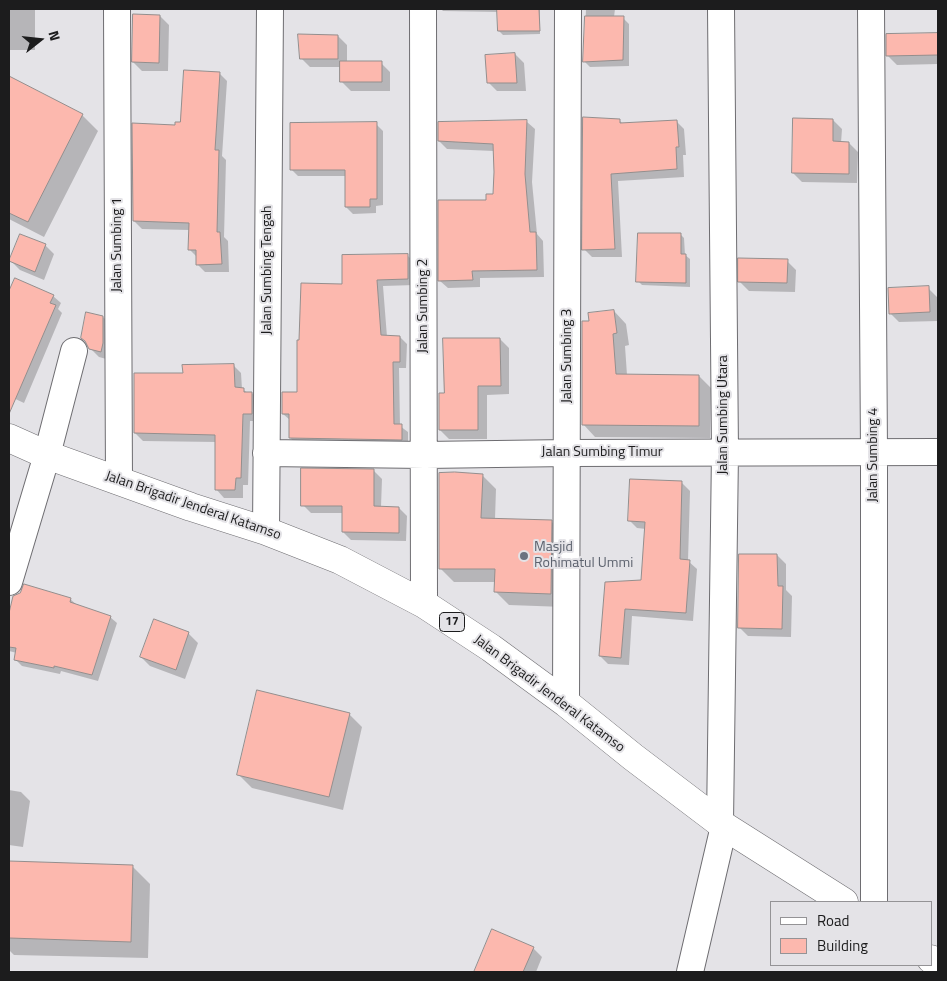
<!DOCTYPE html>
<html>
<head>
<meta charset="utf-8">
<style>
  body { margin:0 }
  #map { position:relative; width:947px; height:981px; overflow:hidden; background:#e4e3e7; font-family:"Titillium Web",sans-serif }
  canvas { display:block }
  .frame { position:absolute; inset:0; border:10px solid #1c1c1d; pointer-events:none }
  .legend { position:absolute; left:770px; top:901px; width:162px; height:65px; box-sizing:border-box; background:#e4e3e7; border:1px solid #949396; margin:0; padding:6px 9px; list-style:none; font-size:15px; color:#1c1c1d }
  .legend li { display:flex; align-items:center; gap:10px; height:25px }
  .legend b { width:25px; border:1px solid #949396 }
  .north { position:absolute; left:15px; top:15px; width:50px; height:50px; -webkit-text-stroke:4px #e4e3e7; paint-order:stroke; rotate:74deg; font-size:14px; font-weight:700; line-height:20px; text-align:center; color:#1c1c1d }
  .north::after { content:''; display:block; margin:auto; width:18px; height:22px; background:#1c1c1d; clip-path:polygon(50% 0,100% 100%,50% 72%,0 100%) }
</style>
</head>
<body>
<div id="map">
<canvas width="947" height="981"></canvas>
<div class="frame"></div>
<ul class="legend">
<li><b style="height:6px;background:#fff"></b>Road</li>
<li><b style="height:14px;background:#fcb8ae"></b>Building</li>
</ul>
<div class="north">N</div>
</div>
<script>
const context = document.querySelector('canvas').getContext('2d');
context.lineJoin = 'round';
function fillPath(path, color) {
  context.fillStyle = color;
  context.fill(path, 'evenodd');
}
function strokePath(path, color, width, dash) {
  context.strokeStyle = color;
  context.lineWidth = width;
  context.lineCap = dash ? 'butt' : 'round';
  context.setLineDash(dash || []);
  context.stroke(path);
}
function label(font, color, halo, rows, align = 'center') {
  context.font = font + ' "Titillium Web",sans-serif';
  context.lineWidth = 4;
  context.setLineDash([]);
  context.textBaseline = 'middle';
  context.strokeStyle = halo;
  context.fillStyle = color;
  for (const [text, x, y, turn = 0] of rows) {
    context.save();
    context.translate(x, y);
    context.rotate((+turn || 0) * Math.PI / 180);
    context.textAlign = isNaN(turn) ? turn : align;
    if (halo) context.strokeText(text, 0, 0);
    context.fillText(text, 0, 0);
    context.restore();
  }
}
fillPath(new Path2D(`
  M9,9h26v41h-26z
  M441,9h99v25l-37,1 -4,-4v-19l-56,-1z
  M586,9h29l-1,8 9,1 6,6v42l-39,1 -6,-6z
  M160,16l9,9 -1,46h-26l-9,-9z
  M937,34l1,30 -41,1 -9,-9z
  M338,36l9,9v17l34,1 9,9v19h-39l-9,-9 -1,-15h-31l-9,-9z
  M515,54l9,9 2,28h-29l-9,-9z
  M219,73l8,8 -5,75 4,4 -2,77 4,4 1,31h-24l-8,-8v-7l-7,-7v-20l-48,-1 -8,-8 42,-95 5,-2z
  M9,77l73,38 16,16 -54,106 -35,-18z
  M619,120l4,4 53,-3 8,8 2,26h-3l1,22 -66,4 4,76h-30l-8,-8z
  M833,120l9,9 -1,14h8l9,9 -1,31 -55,-1 -9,-9z
  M527,122l8,7 -3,53 5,52 6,7 1,36 -64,1v9l-32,1 -8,-7 48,-79 7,-7 -1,-44 -47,-2 -8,-8z
  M376,124l7,7v74l-7,1v7l-23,1 -7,-7v-31h-48l-7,-7z
  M680,234l4,4 1,17 5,4v28l-48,-2 -4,-4z
  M45,245l9,9 -10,26 -24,-10 -9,-9z
  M408,256l6,6 1,23 -32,1 4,51h13l7,7 -1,24h-7l1,58 8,6v14l-111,-2 -7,-6v-18l-7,-6 15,-20 45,-108z
  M787,261l9,9 -1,22 -46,-1 -9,-9z
  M15,279l38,17 8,7 -3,6 4,4 -38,90 -15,-7v-101z
  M928,288l9,9 1,24 -39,1 -9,-9z
  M614,311l12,13 3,21 -4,1 2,29 72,1 12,12 -1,50 -115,-1 -12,-13z
  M103,317l9,9 -2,34 -11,-3 -9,-9z
  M500,339l9,9v46l-22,1v44h-38l-9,-9 5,-36z
  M233,365l8,8 1,16 6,4h4l8,8 -1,20h-9l-2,64h-5v13h-19l-8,-9v-47l-73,-1 -8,-8 49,-59z
  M374,471l8,8 -1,28 18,1 8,8 -1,25 -55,-1 -8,-8v-19h-32l-8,-8z
  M483,476l13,13 -1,30 56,2 13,14v72l-55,-2 -13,-13v-10h-42l-14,-14z
  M682,483l8,8 -2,70 9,8 -4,52 -61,-5 -3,49 -21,-1 -8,-8 6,-73 36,-1 4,-53 -9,-1 -8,-8z
  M777,555l9,9v26l6,6 -1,41 -43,-1 -9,-9z
  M14,597l56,2 7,6 33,12 7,6 -19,58 -37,-10 -1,3 -38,-8 -6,-6 1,-7 -8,-2v-33z
  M154,621l35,13 9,9 -13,36 -35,-13 -9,-9z
  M349,714l13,13 -19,83 -91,-22 -14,-14z
  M9,790l12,2 9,9 -7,46 -14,-2z
  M9,863l124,4 17,17 -2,74 -134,-3 -5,-5z
  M493,931l40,17 9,9 -6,15h-61z`), '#0003');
const building = new Path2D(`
  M497,9h42l1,22h-42z
  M133,14l27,1 -1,48 -27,-1z
  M585,16h39l-1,44 -40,2z
  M938,33v22l-52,1v-22z
  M298,34l40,1v24h-38z
  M515,53l2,30h-30l-2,-28z
  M340,61h42v21h-42z
  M184,70l36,2 -5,78h4l-2,82h3l2,32 -26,1v-15h-8l1,-27 -56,-2 -1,-98 43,2v-3h5z
  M9,76l74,38 -55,108 -19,-9z
  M583,117l37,2v4l57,-3 2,27h-3l1,22 -66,5 4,75 -33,1z
  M793,118l40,1v22l16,1v32l-57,-1z
  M527,120l-2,54 5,58h6l1,38 -65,1 1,9 -35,1v-81h48v-6h7l1,-22 -1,-28 -55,-3v-19z
  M377,122v77h-7v8h-25v-37h-55v-47z
  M638,233h43v21h5v29l-50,-1z
  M20,234l26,10 -11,28 -26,-11z
  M408,254v25l-31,1 4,55 19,1v26h-7l1,62h8v16l-113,-2v-24h-7v-22h15v-52h2l2,-57 41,1v-29z
  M738,258l50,1 -1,24 -49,-1z
  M15,278l39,17 -4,8 6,2 -47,109v-123z
  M929,286l1,26 -41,2 -1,-26z
  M614,310l3,23 -4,1 3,40 83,1v51l-117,-1v-104h7l-1,-8z
  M86,312l17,4v27l-2,9 -12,-3 -4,-8 -4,-3z
  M443,338h57l1,48h-23v44h-39v-37h5z
  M234,364l1,23 9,1v4h8v22h-9l-2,64h-5l-1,12h-20v-55l-81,-2v-60h49l-1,-8z
  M301,468l73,1v37l25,1v26l-57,-1v-26h-41z
  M455,472l28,2 -2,44 71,2 -1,74 -57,-2 1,-23h-56v-96z
  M630,479l52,2 -2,78 10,1 -4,53 -61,-4 -4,49 -22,-2 6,-74 36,-2 4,-58 -17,-1z
  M739,554h38l1,32h5l-1,43 -44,-1z
  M24,584l47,14 -1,4 41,14 -19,59 -38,-9v2l-40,-8 2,-12 -7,-1v-34l4,-17 7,-3z
  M154,619l35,13 -13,38 -36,-13z
  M257,690l93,23 -21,84 -92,-22z
  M9,861l124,4 -2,77 -122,-4z
  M492,929l42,18 -11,25h-49z`);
fillPath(building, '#fcb8ae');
strokePath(building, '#938e8d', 1);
const minor = new Path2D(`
  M117,9l2,472
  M423,9l1,595
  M871,9l3,443v450
  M266,453l159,2 143,-2 370,-1
  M266,531l4,-522
  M9,582l38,-127 27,-104
  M566,703l2,-694
  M720,822l5,-370 -4,-443
  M690,972l34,-146`);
const trunk = new Path2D(`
  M9,438l38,17 144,52 75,24 74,29 84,44 67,44 75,55 67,54 91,69 120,76
  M931,959l7,5`);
strokePath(minor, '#6e6d71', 28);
strokePath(trunk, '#6e6d71', 29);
strokePath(minor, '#fff', 26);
strokePath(trunk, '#fff', 28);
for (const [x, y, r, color] of [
  [524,556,5,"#6b7280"]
]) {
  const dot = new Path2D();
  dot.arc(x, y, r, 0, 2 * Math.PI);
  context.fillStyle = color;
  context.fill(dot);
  strokePath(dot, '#e4e3e7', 2);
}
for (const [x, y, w] of [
  [452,622,25]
]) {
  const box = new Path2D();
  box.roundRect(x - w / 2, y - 9.5, w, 19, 4);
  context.fillStyle = '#e4e3e7';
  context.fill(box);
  strokePath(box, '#1c1c1d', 1);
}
label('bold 12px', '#1c1c1d', null, [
  ["17",452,622]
]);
label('14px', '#1c1c1d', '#e4e3e7', [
  ["Jalan Sumbing 1",118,245,-90],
  ["Jalan Sumbing Tengah",268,270,-90],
  ["Jalan Sumbing 2",424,306,-90],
  ["Jalan Sumbing 3",568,356,-90],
  ["Jalan Sumbing Utara",724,415,-90],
  ["Jalan Sumbing Timur",602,453],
  ["Jalan Sumbing 4",874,455,-90],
  ["Jalan Brigadir Jenderal Katamso",193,506,19],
  ["Jalan Brigadir Jenderal Katamso",549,694,37]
]);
label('14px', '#5b616d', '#e4e3e7', [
  ["Masjid",534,548],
  ["Rohimatul Ummi",534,564]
], 'left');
</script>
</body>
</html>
